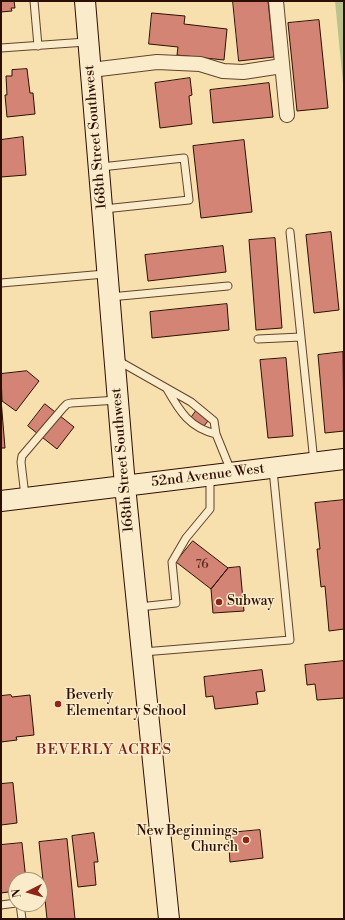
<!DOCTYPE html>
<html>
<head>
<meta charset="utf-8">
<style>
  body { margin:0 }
  #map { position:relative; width:345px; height:920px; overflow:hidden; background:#f8e0ae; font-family:"Libre Bodoni",serif }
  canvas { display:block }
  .frame { position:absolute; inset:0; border:2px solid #2d0f01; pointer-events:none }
  .north { position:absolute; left:8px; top:872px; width:40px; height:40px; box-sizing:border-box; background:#faebca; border:1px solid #a8937a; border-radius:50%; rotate:264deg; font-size:11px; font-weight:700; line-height:16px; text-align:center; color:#2d0f01 }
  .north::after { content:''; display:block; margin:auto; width:14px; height:18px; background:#8f2418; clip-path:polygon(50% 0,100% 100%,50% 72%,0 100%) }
</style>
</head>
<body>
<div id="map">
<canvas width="345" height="920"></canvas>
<div class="frame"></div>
<div class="north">N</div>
</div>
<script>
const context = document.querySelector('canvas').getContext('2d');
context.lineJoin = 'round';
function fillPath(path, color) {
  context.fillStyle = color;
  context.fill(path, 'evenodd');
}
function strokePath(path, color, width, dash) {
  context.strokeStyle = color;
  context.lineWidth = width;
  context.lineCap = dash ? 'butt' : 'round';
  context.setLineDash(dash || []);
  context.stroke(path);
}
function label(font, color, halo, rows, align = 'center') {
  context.font = font + ' "Libre Bodoni",serif';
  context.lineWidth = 3;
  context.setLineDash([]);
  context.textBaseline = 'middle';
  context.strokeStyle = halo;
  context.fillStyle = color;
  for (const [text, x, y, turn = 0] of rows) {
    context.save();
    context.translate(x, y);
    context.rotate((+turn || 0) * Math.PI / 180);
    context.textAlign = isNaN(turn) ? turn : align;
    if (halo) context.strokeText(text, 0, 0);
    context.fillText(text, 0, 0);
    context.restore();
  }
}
fillPath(new Path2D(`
  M335,1h9v93z`), '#bac38c');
const building = new Path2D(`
  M1,1h13l1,7h-4l1,3 -11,1z
  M233,1h35l6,56 -35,4z
  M152,13l33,3 -1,8 43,5 -3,31 -47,-5 1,-8 -29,-3z
  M319,20l9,88 -31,3 -9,-88z
  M27,69l3,24h3l2,21 -28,3 -2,-22h2l-1,-19h6v-6z
  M190,78l2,17 -3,1 3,28 -32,4 -5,-45z
  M269,83l4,34 -60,6 -3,-33z
  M23,137l3,38 -25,2v-37z
  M244,140l8,72 -51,6 -8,-72z
  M331,232l8,78 -25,3 -8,-78z
  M275,238l7,90 -26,2 -7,-90z
  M223,246l3,26 -78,9 -3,-26z
  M227,304l2,26 -77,8 -2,-26z
  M343,352l1,79 -19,2 -7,-78z
  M286,358l7,78 -25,2 -8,-78z
  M27,371l12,10 -23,30 -14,-10 -1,-27z
  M1,399l4,49h-4z
  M45,404l29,23 -17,22 -29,-23z
  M196,411l12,10 -5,6 -12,-9z
  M344,500v129l-15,2 -4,-45 -4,1 -4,-38h3l-5,-46z
  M193,541l35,27 -17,21 -35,-27z
  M240,567l4,44 -31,2 -2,-24 17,-21z
  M344,661v37l-27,2 -2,-16 -8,1 -2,-20z
  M262,670l3,21 -9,1 2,12 -43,5 -2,-13 -7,1 -2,-20z
  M11,695l1,2 18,-2 4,40 -18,2 1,3 -16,2v-46z
  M13,783l4,40 -16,2v-41z
  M260,830l3,28 -33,4 -2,-29z
  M94,833l4,29h-4l2,23 -18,2 -6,-51z
  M67,839l8,80h-28l-8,-77z
  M22,843l4,37h-10v11l-15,2v-48z`);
fillPath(building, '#d38475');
strokePath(building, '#2d0f01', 1);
const lane = new Path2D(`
  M34,1l4,45
  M1,48l85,-6
  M101,167l83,-9 5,42 -85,9
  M290,232l24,230
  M1,283l104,-9
  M110,297l118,-11
  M258,339l43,-2
  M117,360l74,42 23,19 2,13 15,37
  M167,389c13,23 23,39 49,45
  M25,496l-4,-34 1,-6 41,-48 4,-4 4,-1 47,-3
  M139,607l37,-4 -4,-41 14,-24 24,-29v-33
  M143,652l147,-12 -17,-170
  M20,904l2,15
  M1,905l15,-2`);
const street = new Path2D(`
  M276,1l11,114
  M91,70l66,-8 43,2 23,7 20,1 39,-6`);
const secondary = new Path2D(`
  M85,1l40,485 44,433
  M1,501l343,-42`);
strokePath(lane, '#60432c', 9);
strokePath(street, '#60432c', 16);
strokePath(secondary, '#2d0f01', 22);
strokePath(lane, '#faebca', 7);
strokePath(street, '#faebca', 14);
strokePath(secondary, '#faebca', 20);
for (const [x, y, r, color] of [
  [219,602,4,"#8f2418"],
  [58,704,4,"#8f2418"],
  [246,840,4,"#8f2418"]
]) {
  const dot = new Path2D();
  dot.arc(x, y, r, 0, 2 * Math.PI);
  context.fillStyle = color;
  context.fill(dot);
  strokePath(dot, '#faebca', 1.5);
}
label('12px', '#562c1e', null, [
  ["76",202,565]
]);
label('14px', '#2d0f01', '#faebca', [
  ["168th Street Southwest",96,137,-95],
  ["168th Street Southwest",123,460,-95],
  ["52nd Avenue West",208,476,-7]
]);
label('14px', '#2d0f01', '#faebca', [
  ["Subway",227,602],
  ["Beverly",66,696],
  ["Elementary School",66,712],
  ["New Beginnings",238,832,"right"],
  ["Church",238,848,"right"]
], 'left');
context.letterSpacing = '1px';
label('15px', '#7a1f14', '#faebca', [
  ["BEVERLY ACRES",104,750]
]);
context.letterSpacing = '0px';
</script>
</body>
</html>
